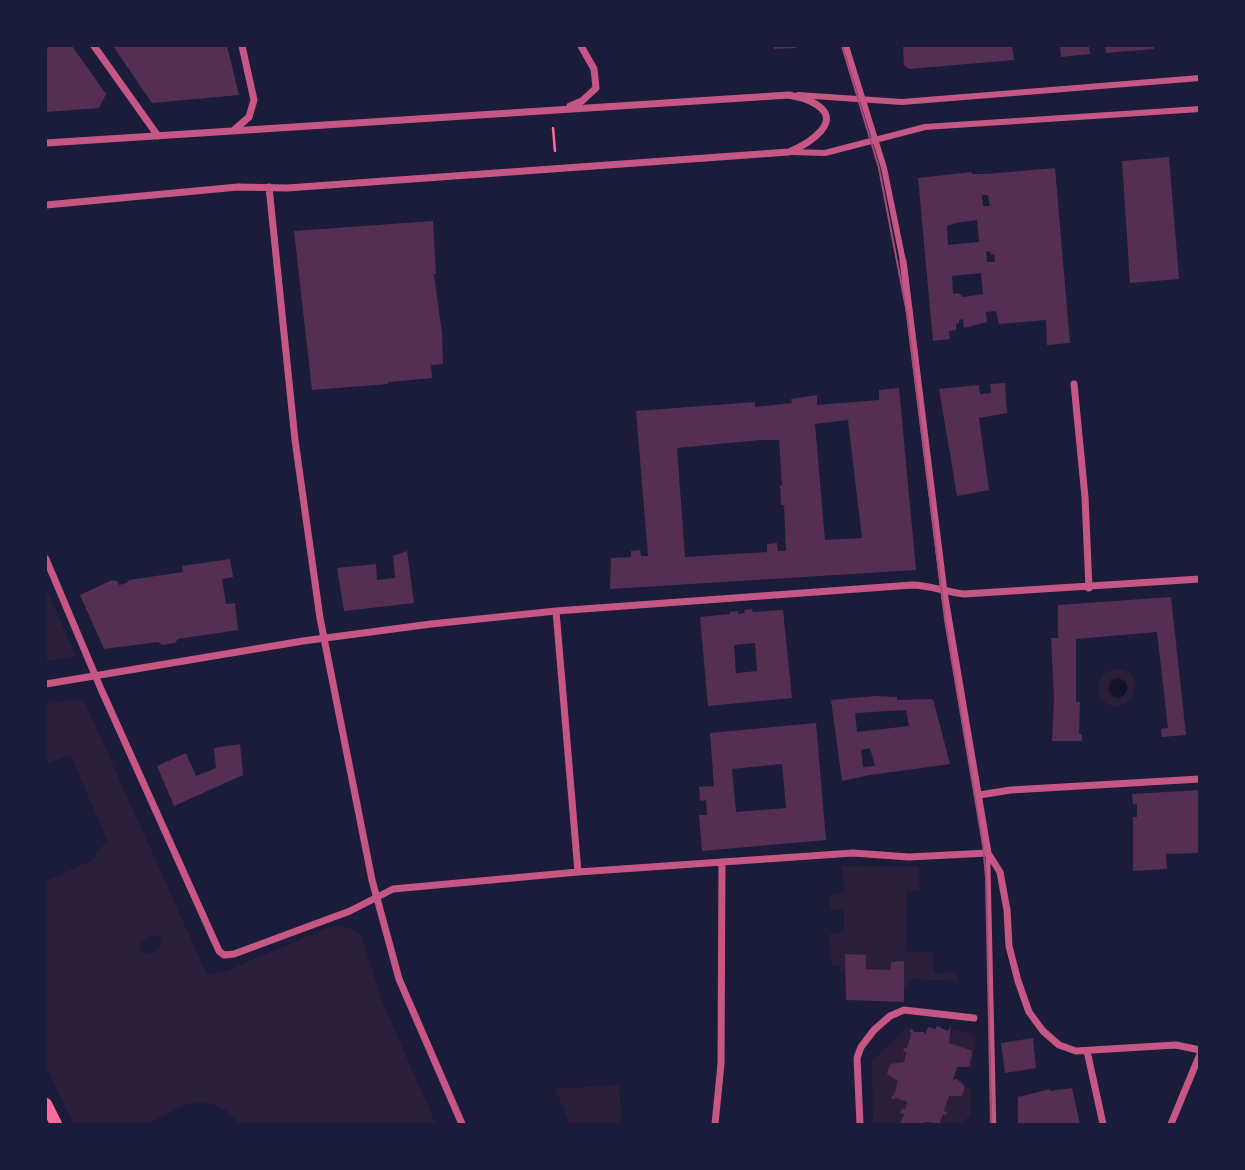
<!DOCTYPE html>
<html>
<head>
<meta charset="utf-8">
<style>
  body { margin:0 }
  #map { position:relative; width:1245px; height:1170px; overflow:hidden; background:#1b1b3a; font-family:"PT Serif",serif }
  canvas { display:block }
  .frame { position:absolute; inset:0; border:47px solid #1b1b3a; pointer-events:none }
</style>
</head>
<body>
<div id="map">
<canvas width="1245" height="1170"></canvas>
<div class="frame"></div>
</div>
<script>
const context = document.querySelector('canvas').getContext('2d');
context.lineJoin = 'round';
function fillPath(path, color) {
  context.fillStyle = color;
  context.fill(path, 'evenodd');
}
function strokePath(path, color, width, dash) {
  context.strokeStyle = color;
  context.lineWidth = width;
  context.lineCap = dash ? 'butt' : 'round';
  context.setLineDash(dash || []);
  context.stroke(path);
}
fillPath(new Path2D(`
  M46,588l30,69 -30,4z
  M1114,669c46,1 5,65 -15,24 -2,-13 3,-20 15,-24zM1117,677l9,4 2,6 -3,8 -7,4 -6,-2 -5,-6 3,-11z
  M83,698l124,277 17,-3 103,-44c13,-2 24,-2 34,8l23,70 52,118h-197c-5,-8 -11,-13 -20,-17 -32,-15 -49,10 -75,17 -13,4 -56,0 -71,0l-3,-1 2,-2 -26,-54v-188l2,1 43,-19 16,-21 -37,-86 -24,10v-60zM153,935l8,2 2,6 -6,8 -12,4 -5,-5c0,-8 6,-13 13,-15z
  M842,866l77,1v24h-12l-1,61h27l1,21 23,-1 1,9 -49,-2 -1,8 -4,1v-26h-13l-1,8 -24,-1 -1,-14 -20,-1v18h-5v-7h-8l-3,-31 15,-2v-23h-14l-1,-14 15,-2z
  M907,1028l4,6 -4,14h-3l-1,3 3,1 -2,10 -14,2 -3,10 11,7 -4,14 -3,2 1,3 4,-2 11,4 -2,8 -3,-1 -1,3 3,2 -3,9 -28,1 -1,-63z
  M952,1030l19,3 5,5 -4,31 -3,-2 2,-17 -22,-7z
  M619,1085l3,39h-52l-15,-35z
  M964,1088h7v26l-10,10 -21,-1 3,-9 4,-2 -3,-1 5,-15h13z`), '#2a1e3b');
fillPath(new Path2D(`
  M1109 688a9 9 0 1 1 18 0a9 9 0 1 1-18 0Z`), '#12122b');
fillPath(new Path2D(`
  M51,46h21l34,48 -7,14 -53,4v-63z
  M113,46h114l12,49 -87,8z
  M773,46h23v2l-22,1z
  M903,46h40l1,1 68,-1 2,14 -105,9 -5,-4z
  M1060,46h29l1,8 -29,3z
  M1105,46h48l1,3 -48,4z
  M1169,157l10,122 -49,4 -8,-122z
  M1055,168l15,175 -23,2 -1,-25 -47,4 -3,-13 -10,1 1,10 -23,6 -1,-9 -4,1v3l-3,1v6l-7,1 1,8 -17,2 -15,-163 54,-6v2h14zM982,195h6l2,11h-7zM977,220l2,22 -31,3 -1,-19 9,-3zM990,251l1,4 3,-1 1,8h-8l-1,-10zM981,273l2,21 -20,3 -4,-4 -6,1 -1,-18z
  M433,221l3,53h-2l8,60 1,30 -12,1 1,13 -44,4v2l-76,6 -18,-159z
  M1005,383l2,30 -28,5 10,72 -32,6 -18,-107 40,-4 1,9 11,-1 -1,-9z
  M899,388l17,182 -306,19 1,-31 20,-1v-6l9,-1 1,6h7l-12,-145 119,-9v5l37,-4 -1,-4 26,-4v10l62,-5v-10zM848,420l14,118 -37,2 -10,-116zM761,440h18l3,45h-2l1,20h3l2,46h-8l-1,-8 -10,1v8l-82,5 -8,-109z
  M407,551l7,52 -70,8 -7,-43 39,-4 1,16 18,-2 -2,-22z
  M230,559l3,18 -11,2 4,25 9,-1 3,27 -60,9 -3,4 -13,2 -4,-3 -54,7 -24,-54 32,-15 5,1 2,4 8,-2 2,-3 54,-8 -1,-6z
  M1171,597l15,138 -24,2 -1,-8 7,-1 -11,-96 -81,7v63h4l-1,31 3,2v6h-30l2,-42 -3,-61h7v-33z
  M752,609l1,3 30,-2 9,88 -84,8 -8,-89 30,-3v-2l8,-1v3l7,-1 -1,-3zM755,643l2,28 -21,2 -2,-28z
  M875,696l22,1v3l36,-1 17,65 -80,11 -28,6 -11,-81zM906,710l3,16 -52,6 -2,-19zM870,748l5,18 -12,1 -2,-17z
  M816,723l10,117 -124,11 -3,-36h8l-1,-15 -6,1 -1,-14 15,-1 -4,-53zM782,764l4,44 -50,4 -4,-43z
  M240,744l3,31 -69,31 -17,-40 29,-13 10,23 20,-8 -2,-20z
  M1200,790v63l-34,1 1,15 -34,2v-54h4v-13h-4l-1,-10z
  M845,954l21,1v14l24,1 1,-8 13,-1v41l-58,-2z
  M951,1025l-2,18 22,7 1,3 -3,14h-12l-4,13 4,-1 8,7 -3,10h-13l-5,15 3,1 -1,3 -3,-1 -3,9 5,1 -20,-2v2h-25l4,-10 -4,-1 2,-4 3,1 2,-8 -11,-4 -4,2 -1,-3 3,-2 4,-14 -11,-7 3,-10 14,-2 2,-10 -3,-1 1,-3h3l4,-14 -2,-4 3,-1 2,3h10l1,3 3,-8 7,2 2,-3 11,5z
  M1033,1038l3,30 -31,5 -4,-30z
  M1072,1088l8,36h-62v-27l32,-8v2z`), '#542f53');
strokePath(new Path2D(`
  M553,128l2,23`), '#ff6b9d', 2.5);
strokePath(new Path2D(`
  M988,856l6,268`), '#c65784', 4.5);
strokePath(new Path2D(`
  M846,46l38,122 19,93
  M798,95l104,7 298,-24
  M791,152l34,1 100,-26 275,-18`), '#c65784', 6);
strokePath(new Path2D(`
  M94,46l64,90
  M570,106l12,-5 14,-13 -2,-19 -13,-23
  M234,130l15,-13 5,-17 -12,-54
  M46,143l743,-48c8,2 16,3 23,7 36,18 -4,42 -23,50l-502,36 -49,-1 -192,18
  M269,187l26,253 25,178 52,262 27,99 63,145
  M903,261l41,331 44,261 12,19 7,38 2,36 9,35 11,31 14,19 16,14 17,6 100,-6 24,5
  M1074,384l11,113 4,91
  M46,559l55,130 118,262 5,4 10,-1 116,-43 43,-22 185,-17 275,-19 56,4 79,-4
  M556,611l22,261
  M46,684l257,-43 128,-17 125,-13 356,-26c17,0 34,7 52,9l236,-15
  M979,795l32,-5 189,-11
  M1087,1051l16,73
  M715,1124l6,-60 1,-202
  M860,1124l-3,-66 4,-11 13,-17 16,-14 14,-6 70,8
  M1171,1124l29,-70`), '#c65784', 7);
strokePath(new Path2D(`
  M46,1104l10,20`), '#ff6b9d', 12);
strokePath(new Path2D(`
  M842,46l37,122 28,145 38,307 38,225 3,32 5,247`), '#a44b75', 2);
</script>
</body>
</html>
